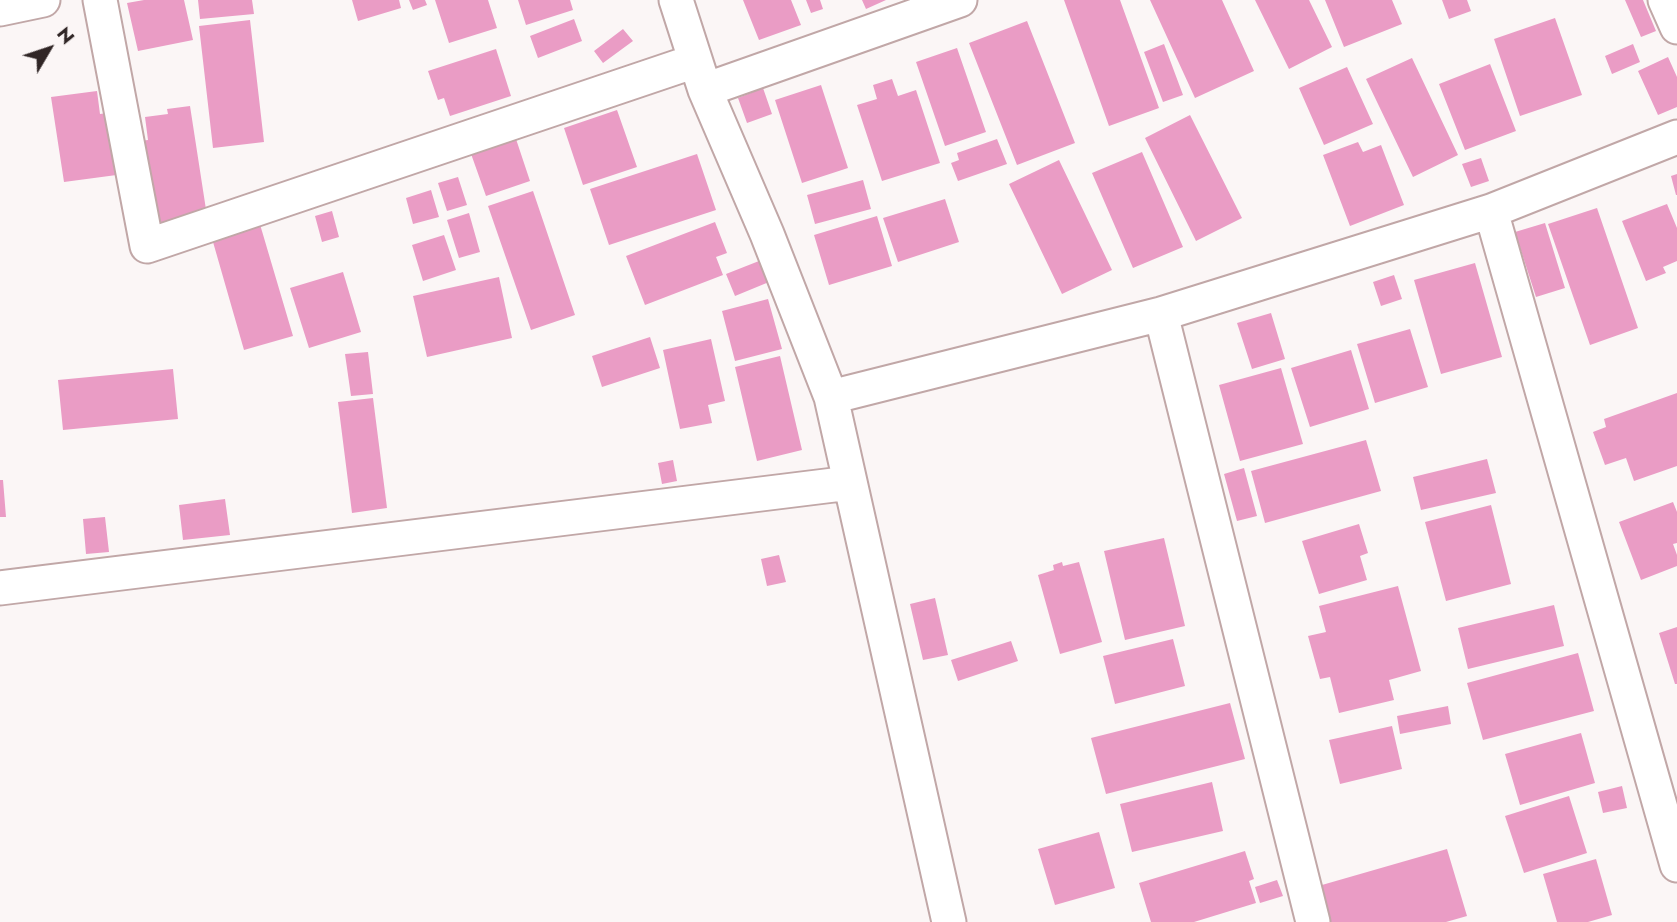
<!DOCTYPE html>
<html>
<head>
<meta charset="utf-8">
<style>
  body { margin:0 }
  #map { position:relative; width:1677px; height:922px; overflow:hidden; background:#fbf6f6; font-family:Jost,sans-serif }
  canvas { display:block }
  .north { position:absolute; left:14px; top:14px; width:70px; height:70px; -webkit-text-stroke:5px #fbf6f6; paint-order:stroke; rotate:51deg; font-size:19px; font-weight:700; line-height:28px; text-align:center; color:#302626 }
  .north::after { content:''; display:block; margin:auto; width:24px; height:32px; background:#302626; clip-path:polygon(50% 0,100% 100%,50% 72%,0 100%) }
</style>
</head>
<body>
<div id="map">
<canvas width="1677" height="922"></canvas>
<div class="north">N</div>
</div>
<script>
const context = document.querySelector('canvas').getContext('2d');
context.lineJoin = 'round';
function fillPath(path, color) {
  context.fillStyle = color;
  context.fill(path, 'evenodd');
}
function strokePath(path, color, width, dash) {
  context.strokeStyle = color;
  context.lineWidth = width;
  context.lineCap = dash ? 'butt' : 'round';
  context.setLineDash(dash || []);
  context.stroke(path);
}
fillPath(new Path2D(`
  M144,0h40l9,40 -55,11 -11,-48z
  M198,0h54l2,14 -54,5z
  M352,0h47l2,8 -43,13z
  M409,0h16l2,5 -14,5z
  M435,0h53l9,28 -48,15z
  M518,0h52l3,10 -47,15z
  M743,0h48l10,25 -42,15z
  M806,0h14l3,9 -12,4z
  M862,0h24l-20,9z
  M1064,0h56l39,108 -50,18z
  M1150,0h72l32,71 -59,27z
  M1255,0h54l23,47 -43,22z
  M1325,0h67l10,24 -58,23z
  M1442,0h25l4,11 -22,8z
  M1625,0h18l13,31 -15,6z
  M1555,18l27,77 -62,21 -26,-77z
  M574,19l8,22 -44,17 -8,-22z
  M250,20l14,122 -51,6 -14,-122z
  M1027,21l48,122 -58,22 -48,-122z
  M623,29l10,12 -30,22 -9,-12z
  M1164,44l19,51 -20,7 -19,-50z
  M1633,44l7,18 -28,12 -7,-18z
  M957,48l29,84 -41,14 -29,-84z
  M496,49l15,47 -61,20 -6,-18 -6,2 -10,-29z
  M1668,57l9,20v30l-19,8 -20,-44z
  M1412,58l46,97 -45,22 -47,-98z
  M1490,64l26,67 -51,19 -26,-66z
  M1347,67l26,57 -49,21 -25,-57z
  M892,79l6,17 18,-6 24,73 -58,18 -25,-76 20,-6 -4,-14z
  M821,85l27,83 -46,15 -27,-83z
  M763,88l9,26 -25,9 -9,-25z
  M97,91l3,23 15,-2 9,62 -60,8 -13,-85z
  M190,106l17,110 -55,8 -13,-83 9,-1 -3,-23 23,-3 -1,-5z
  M617,110l20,57 -54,18 -19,-57z
  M1190,115l52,103 -46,23 -51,-103z
  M515,136l15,45 -44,15 -16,-45z
  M997,139l10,25 -49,17 -7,-18 8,-3 -2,-7z
  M1358,142l5,10 18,-7 23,60 -54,21 -27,-71z
  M1142,152l41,95 -50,21 -41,-95z
  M697,154l19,56 -107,35 -19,-56z
  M1481,158l8,23 -18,6 -9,-23z
  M1059,160l53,110 -50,24 -53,-110z
  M1677,174v21h-1l-5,-19z
  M458,177l9,28 -20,6 -9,-28z
  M863,180l8,29 -56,15 -8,-29z
  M431,190l8,27 -26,7 -7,-26z
  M533,191l42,124 -44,15 -43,-124z
  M945,199l14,43 -61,20 -15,-44z
  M1667,204l10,24v33l-14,6 3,6 -20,8 -24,-60z
  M1597,208l41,120 -48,17 -42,-121z
  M332,211l7,26 -17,5 -7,-26z
  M469,213l11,39 -21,6 -12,-38z
  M877,216l15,50 -63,19 -15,-50z
  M259,221l34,115 -49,14 -33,-115z
  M715,222l12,31 -11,4 7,18 -78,30 -19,-49z
  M1545,223l20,65 -29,9 -21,-65z
  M444,235l12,35 -33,11 -11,-36z
  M759,261l10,21 -34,14 -9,-22z
  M1475,263l27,94 -61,17 -27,-94z
  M343,272l18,60 -52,16 -19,-60z
  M1394,275l8,24 -21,7 -8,-24z
  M499,277l13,61 -85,19 -14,-61z
  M768,299l14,50 -47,12 -13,-50z
  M1271,313l14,46 -33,10 -15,-46z
  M1410,329l18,58 -53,16 -18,-59z
  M650,337l10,31 -58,19 -10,-31z
  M711,339l14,62 -17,4 4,18 -32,6 -17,-79z
  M1351,350l18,59 -59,18 -19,-59z
  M368,352l5,42 -22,2 -6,-42z
  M780,356l22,94 -45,11 -22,-94z
  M1281,368l22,76 -63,17 -21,-76z
  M173,369l5,50 -115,11 -5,-50z
  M1677,393v73l-43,15 -8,-23 -21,7 -12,-33 13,-5 -2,-8z
  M373,398l14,110 -35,5 -14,-111z
  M1366,440l15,51 -116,32 -14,-52z
  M1487,459l9,34 -75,17 -8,-33z
  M673,460l4,21 -15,3 -4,-21z
  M1244,468l13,48 -20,5 -13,-47z
  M0,480h3l3,37h-6z
  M225,499l5,36 -47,5 -4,-35z
  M1673,502l4,10v31l-4,1 4,11v11l-36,14 -22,-58z
  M1491,505l20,79 -65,17 -21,-79z
  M105,517l4,35 -23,2 -3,-35z
  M1359,524l9,29 -8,3 7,24 -48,14 -17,-53z
  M1164,538l21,88 -60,14 -21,-89z
  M779,555l7,27 -19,4 -6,-27z
  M1062,562l1,4 16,-4 23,80 -42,12 -22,-79 16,-5 -1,-5z
  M1398,586l23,85 -32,9 5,20 -55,13 -9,-36 -10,2 -12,-43 18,-4 -7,-26z
  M935,598l13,57 -25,5 -13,-56z
  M1554,605l10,41 -96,23 -10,-41z
  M1677,627v57h-2l-16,-51z
  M1173,639l12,47 -70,18 -12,-48z
  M1011,641l7,20 -60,20 -7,-21z
  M1578,653l16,58 -111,29 -16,-57z
  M1230,703l15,56 -139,35 -15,-56z
  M1448,706l3,18 -51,10 -3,-18z
  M1392,726l10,43 -62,15 -11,-44z
  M1581,733l14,50 -75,22 -15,-51z
  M1212,782l11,49 -91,21 -12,-48z
  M1622,786l5,22 -24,5 -5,-21z
  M1569,796l18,57 -63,20 -19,-57z
  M1099,832l16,56 -60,17 -17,-56z
  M1447,849l20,67 -21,6h-121l-10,-35z
  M1245,851l9,28 -5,2 7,22 -62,19h-43l-12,-39z
  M1596,859l16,56 -24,7h-31l-14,-48z
  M1277,880l6,16 -23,7 -5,-16z`), '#ea9cc5');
const minor = new Path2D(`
  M100,0l47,246 548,-185
  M676,0l29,90 62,144 64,163 118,525
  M1665,0l12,27
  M0,9l43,-9
  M705,90l255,-90
  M1491,211l186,654
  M1161,314l152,608
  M831,397l330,-83 330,-103 186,-74
  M0,588l850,-105`);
strokePath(minor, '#c1a7a7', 37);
strokePath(minor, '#fff', 33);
</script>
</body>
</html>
